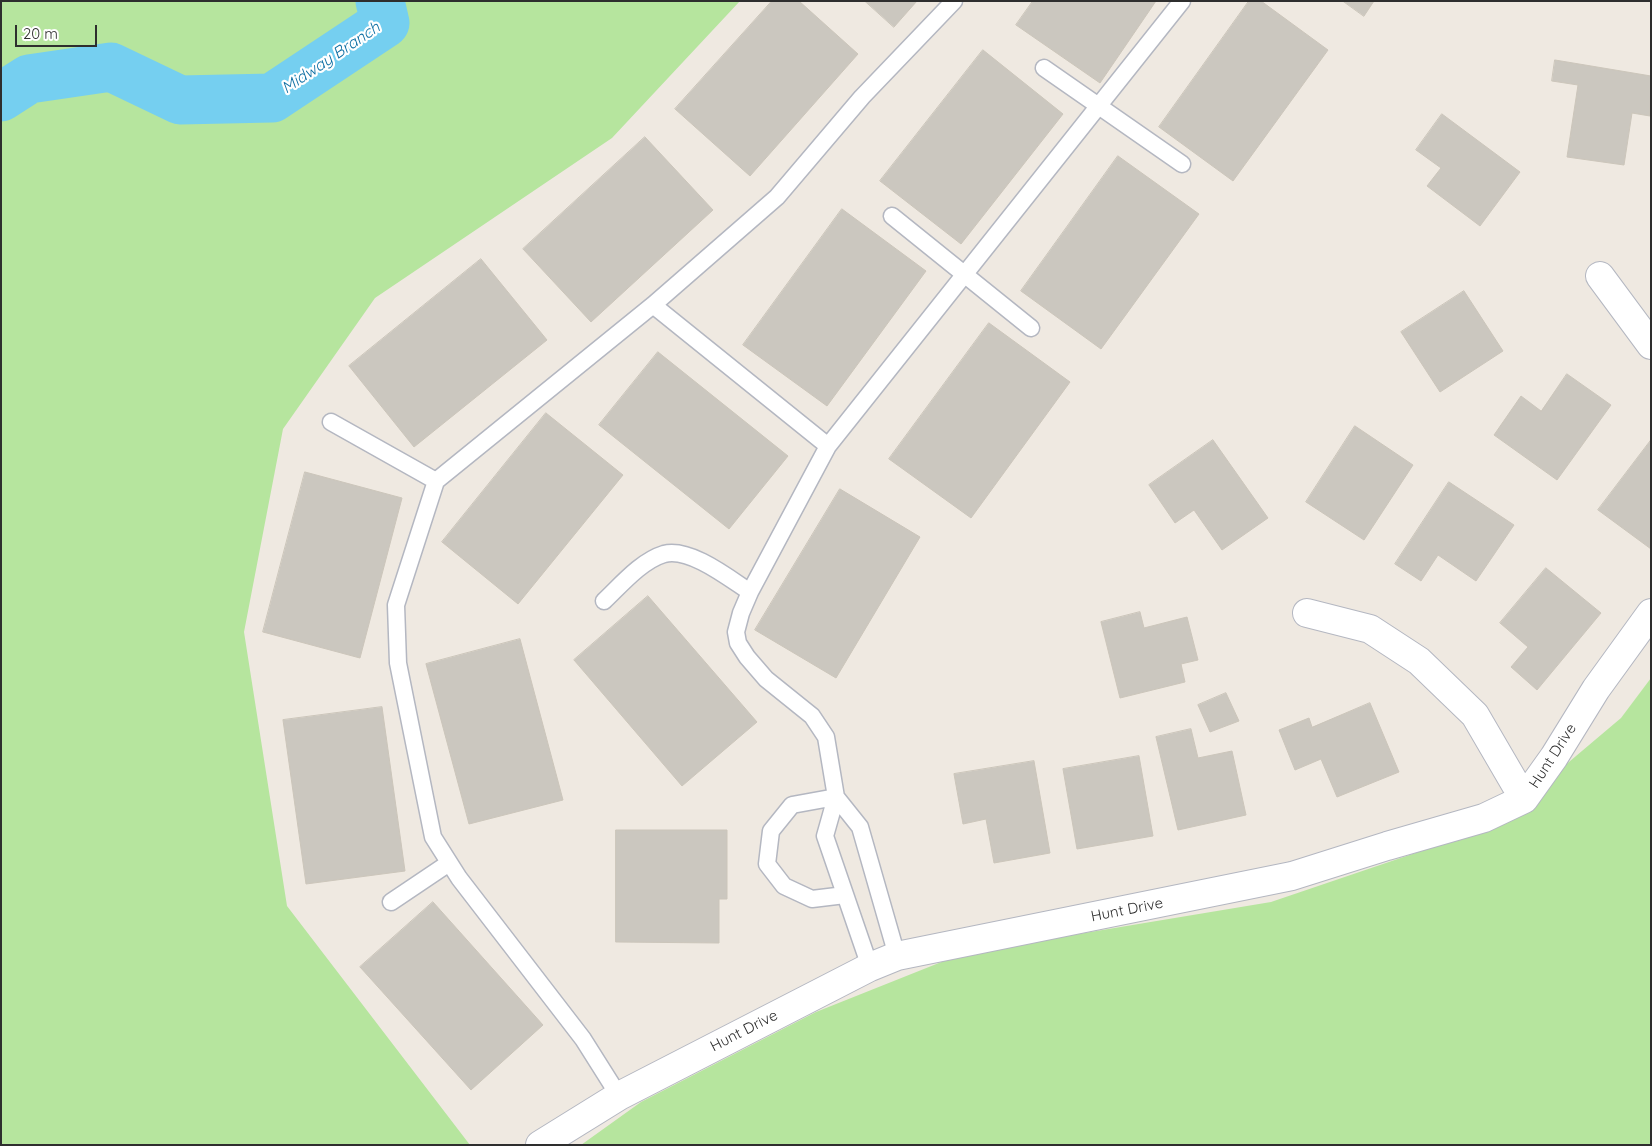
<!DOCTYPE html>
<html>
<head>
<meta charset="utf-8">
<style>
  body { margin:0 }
  #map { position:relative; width:1652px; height:1146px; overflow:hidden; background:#efe9e1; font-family:Quicksand,sans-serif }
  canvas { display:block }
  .frame { position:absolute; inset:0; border:2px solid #2e2e2e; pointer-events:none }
  .scale { position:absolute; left:15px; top:25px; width:82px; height:22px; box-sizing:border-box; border:2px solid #2e2e2e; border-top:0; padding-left:6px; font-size:15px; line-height:18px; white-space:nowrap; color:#2e2e2e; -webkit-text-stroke:4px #fff; paint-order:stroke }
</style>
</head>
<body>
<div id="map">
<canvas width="1652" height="1146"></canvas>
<div class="frame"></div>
<div class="scale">20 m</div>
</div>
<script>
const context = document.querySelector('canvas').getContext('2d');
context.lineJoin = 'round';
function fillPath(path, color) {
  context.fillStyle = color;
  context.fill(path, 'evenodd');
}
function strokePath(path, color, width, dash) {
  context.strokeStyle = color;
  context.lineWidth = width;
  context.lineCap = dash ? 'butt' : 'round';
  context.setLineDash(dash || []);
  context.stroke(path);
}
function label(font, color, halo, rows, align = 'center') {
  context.font = font + ' Quicksand,sans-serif';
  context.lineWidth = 4.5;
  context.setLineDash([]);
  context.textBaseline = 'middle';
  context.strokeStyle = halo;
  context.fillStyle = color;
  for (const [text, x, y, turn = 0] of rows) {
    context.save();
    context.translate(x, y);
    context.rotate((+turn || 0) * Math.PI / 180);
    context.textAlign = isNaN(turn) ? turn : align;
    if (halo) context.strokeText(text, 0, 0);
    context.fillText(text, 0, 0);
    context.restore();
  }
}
fillPath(new Path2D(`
  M1,1h739l-128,137 -237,160 -92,131 -39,203 43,274 183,239h-469z
  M1651,678v467h-1070l60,-43 175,-90 148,-59 307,-51 221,-75 129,-109z`), '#b6e59e');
strokePath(new Path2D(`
  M1,97l28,-18 82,-12 69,33 92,-2 113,-75 -5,-22`), '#75cff0', 49);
const building = new Path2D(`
  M772,1h27l59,53 -108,122 -75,-67z
  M865,1h52l-23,26z
  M1033,1h123l-56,82 -84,-58z
  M1249,1h12l67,49 -95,131 -74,-54z
  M1343,1h31l-10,15z
  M983,50l80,64 -102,130 -81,-63z
  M1555,60l96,16 -1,40 -18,-3 -8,52 -57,-8 11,-72 -26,-4z
  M1442,114l78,58 -40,54 -53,-40 14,-18 -25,-18z
  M645,137l68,73 -122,112 -68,-73z
  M1118,156l81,58 -98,135 -80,-58z
  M842,209l84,62 -99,135 -84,-61z
  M481,259l66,81 -133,107 -65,-81z
  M1464,291l39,60 -63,41 -39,-60z
  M989,323l81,59 -99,136 -82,-59z
  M658,352l130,104 -59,73 -130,-104z
  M1567,374l44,31 -54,75 -63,-45 27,-39 20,15z
  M546,413l77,62 -105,129 -76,-62z
  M1355,426l58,39 -49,75 -58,-38z
  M1213,440l55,78 -46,32 -28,-40 -19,13 -26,-38z
  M1651,440v109l-53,-39z
  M305,472l97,26 -42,160 -97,-26z
  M1449,482l65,43 -38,56 -38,-26 -17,26 -26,-17z
  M840,489l80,48 -84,141 -81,-48z
  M1546,568l55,45 -64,77 -26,-23 17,-20 -28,-24z
  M648,596l109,126 -75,64 -108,-126z
  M1140,612l4,16 43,-11 11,43 -17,4 4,18 -65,16 -19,-76z
  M520,639l43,161 -94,24 -43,-160z
  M1226,693l13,28 -29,11 -12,-27z
  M1370,703l29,69 -62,25 -16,-38 -26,11 -16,-40 30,-12 3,9z
  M382,707l23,164 -99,13 -23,-164z
  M1191,729l7,29 34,-7 14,64 -68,15 -22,-93z
  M1139,756l14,80 -76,13 -14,-80z
  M1034,761l16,92 -56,10 -8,-44 -23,5 -9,-50z
  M616,830h111v69h-8v44l-103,-1z
  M433,902l110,123 -72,65 -111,-123z`);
fillPath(building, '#cbc7bf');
strokePath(building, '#cbc5ba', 1);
const lane = new Path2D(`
  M1044,68l138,96
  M892,216l139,112
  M653,305l175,141
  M331,422l105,59
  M604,601c17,-16 37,-40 60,-47 26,-7 66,25 86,38
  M836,797l-44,8 -21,26 -4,33 17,22 28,13 33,-4
  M836,797l24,30 37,129
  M391,902l58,-39
  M870,967l-45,-131 11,-39 -10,-60 -14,-21 -46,-37 -19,-22 -9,-14 -2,-11 5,-19 9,-21 78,-146 354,-445
  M619,1096l-36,-57 -124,-161 -26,-41 -35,-174 -2,-58 40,-124 217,-176 124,-108 85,-100 92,-96`);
const street = new Path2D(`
  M1600,276l51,69
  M1307,613l63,16 49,32 56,54 49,84
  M540,1145l79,-49 251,-129 27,-11 395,-80 95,-30 97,-28 40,-19 30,-42 42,-68 55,-76`);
strokePath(lane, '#b4b7c1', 19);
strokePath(street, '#b4b7c1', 30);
strokePath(lane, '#fff', 16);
strokePath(street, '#fff', 28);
label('15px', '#2e2e2e', '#fff', [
  ["Hunt Drive",1553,756,-57],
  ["Hunt Drive",1127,910,-11],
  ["Hunt Drive",744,1031,-27]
]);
label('italic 16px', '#0d6fa3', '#fff', [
  ["Midway Branch",331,58,-34]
]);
</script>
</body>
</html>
